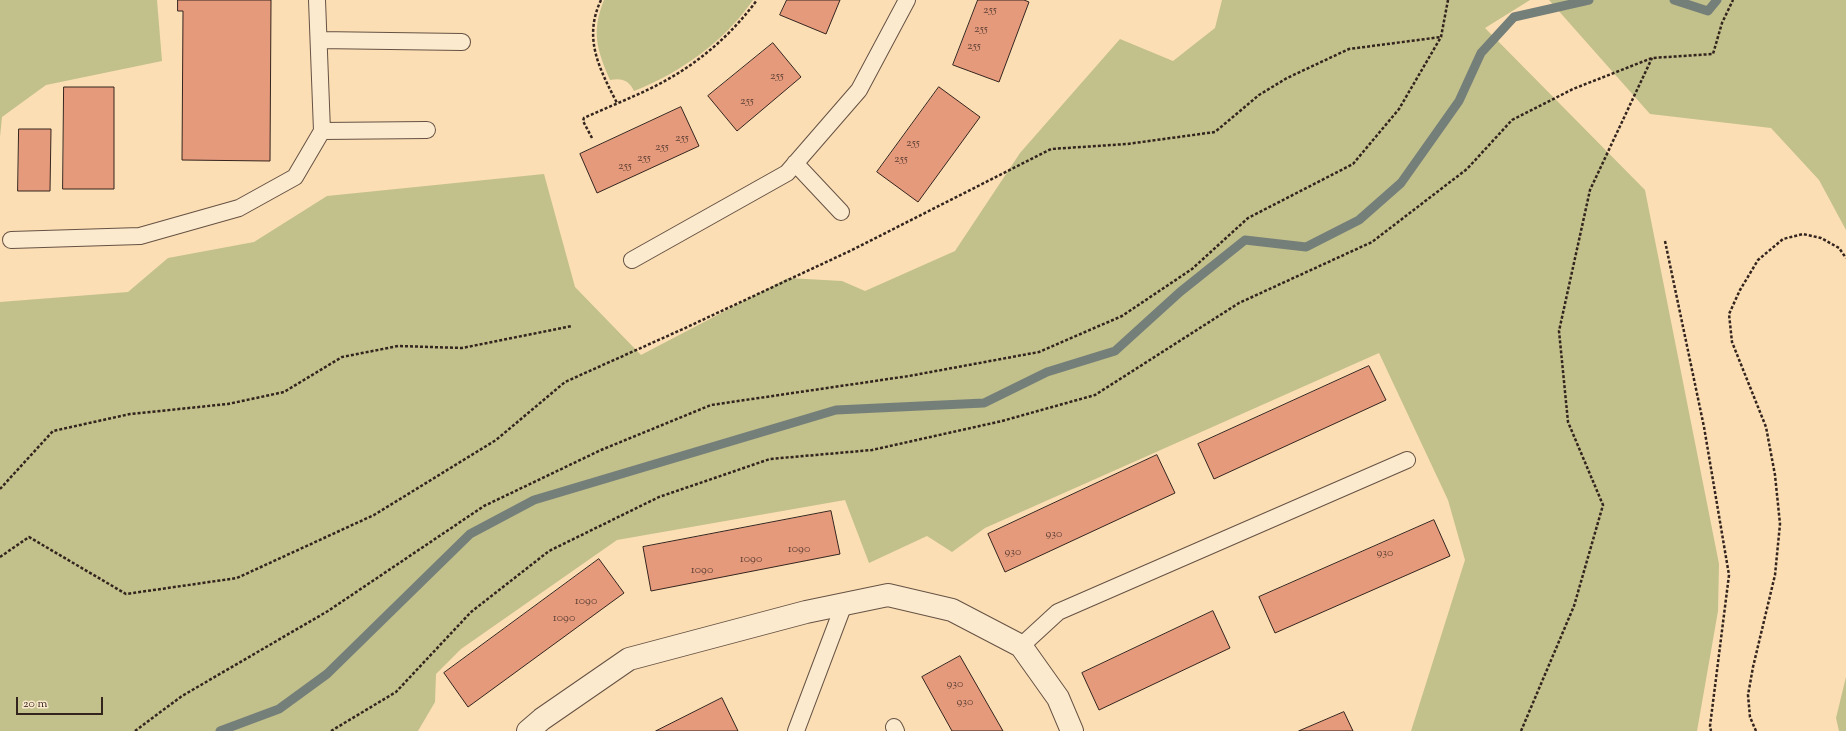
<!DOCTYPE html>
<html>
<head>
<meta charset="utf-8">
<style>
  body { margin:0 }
  #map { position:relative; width:1846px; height:731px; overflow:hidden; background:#fbdeb4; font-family:"Sorts Mill Goudy",serif }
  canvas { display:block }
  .scale { position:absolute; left:16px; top:697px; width:87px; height:18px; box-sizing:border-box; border:2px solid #34241e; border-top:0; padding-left:5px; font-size:12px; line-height:14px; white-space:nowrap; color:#34241e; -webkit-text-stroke:3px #fceace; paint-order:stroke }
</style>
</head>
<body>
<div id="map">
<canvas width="1846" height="731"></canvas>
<div class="scale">20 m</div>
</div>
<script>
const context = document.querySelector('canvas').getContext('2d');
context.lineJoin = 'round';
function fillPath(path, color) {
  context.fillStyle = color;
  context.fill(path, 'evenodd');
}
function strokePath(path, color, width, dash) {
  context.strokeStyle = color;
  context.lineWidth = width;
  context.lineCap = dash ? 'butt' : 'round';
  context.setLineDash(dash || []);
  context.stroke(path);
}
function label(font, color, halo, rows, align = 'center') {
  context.font = font + ' "Sorts Mill Goudy",serif';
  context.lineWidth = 3;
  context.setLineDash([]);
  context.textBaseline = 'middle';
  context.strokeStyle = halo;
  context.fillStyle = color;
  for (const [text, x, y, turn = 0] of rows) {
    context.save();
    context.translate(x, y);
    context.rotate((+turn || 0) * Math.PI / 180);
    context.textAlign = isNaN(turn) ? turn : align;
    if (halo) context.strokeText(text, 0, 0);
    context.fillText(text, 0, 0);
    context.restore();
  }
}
fillPath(new Path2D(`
  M0,0h157l5,61 -116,24 -44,32 -2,20z
  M604,0h149c-28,41 -73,73 -119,91 -5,-11 -13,-13 -24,-11 -13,-30 -19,-48 -6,-80z
  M1222,0h308l-45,28 160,162 74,374 -1,47 -21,120h-286l54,-171 -17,-60 -69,-147 -394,175 -33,24 -25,-16 -58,27 -24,-63 -228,40 -156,109 -25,25 -1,28 -17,29h-418v-429l128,-10 40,-34 86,-16 73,-46 217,-22 31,113 66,68 147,-77 54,3 23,10 90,-40 65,-98 100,-114 53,22 42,-33z
  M1549,0h297v230l-27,-50 -48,-52 -121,-14z
  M1846,677v54h-7l-3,-13z`), '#c2c08b');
strokePath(new Path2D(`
  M1674,0l34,11 9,-11
  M220,731l59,-22 48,-35 143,-140 64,-34 302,-90 148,-7 63,-31 68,-21 65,-59 65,-52 61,7 53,-27 42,-37 58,-82 22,-48 33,-36 75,-17`), '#757f79', 9);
const building = new Path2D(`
  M178,0h93l-1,161 -88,-1 1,-149h-5z
  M787,0h53l-14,34 -46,-19z
  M978,0h46l5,2 -30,80 -46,-17z
  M773,43l28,34 -64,54 -29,-35z
  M64,87h50v102h-51z
  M939,87l41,30 -62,85 -41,-30z
  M681,107l18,39 -102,47 -17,-39z
  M19,129h32l-1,62h-32z
  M1369,366l17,34 -172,79 -16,-35z
  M1157,455l18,38 -170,79 -17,-38z
  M831,511l9,43 -189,37 -8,-44z
  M1434,520l16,36 -175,77 -16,-36z
  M599,559l25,34 -156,114 -24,-34z
  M1213,611l17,37 -131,62 -17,-37z
  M960,656l43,75h-51l-30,-54z
  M722,698l16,33h-82z
  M1344,712l9,19h-54z`);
fillPath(building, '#e69a7c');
strokePath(building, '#34241e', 1);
const lane = new Path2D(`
  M319,40l143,2
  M322,131l105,-1
  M795,163l46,49
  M11,240l129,-4 99,-28 56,-31 27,-46 -5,-131
  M632,260l155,-87 72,-83 48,-90
  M1021,646l37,-34 349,-152
  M894,727l2,4
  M796,731l48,-127`);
const street = new Path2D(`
  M528,731l14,-12 87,-60 177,-47 82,-17 64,15 69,36 37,52 14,33`);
strokePath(lane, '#665244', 18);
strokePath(street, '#665244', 24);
strokePath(new Path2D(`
  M601,0c-18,38 -2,68 16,103
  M592,138l-9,-17 1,-3c26,-12 53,-22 79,-36 37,-20 69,-48 94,-82
  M1665,241l39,186 25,148 -19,151 1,5
  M0,489l53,-58 77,-17 98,-10 56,-12 58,-35 56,-11 64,2 110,-22
  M0,557l29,-20 97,57 111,-16 137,-63 122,-75 69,-58 118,-53 169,-79 199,-101 76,-5 88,-12 44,-37 28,-17 62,-29 92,-12
  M135,731l47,-35 146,-85 156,-105 117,-56 110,-45 198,-29 130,-24 83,-36 70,-47 56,-51 105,-54 46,-55 42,-72 7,-37
  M331,731l65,-39 75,-80 78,-61 110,-54 111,-38 102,-9 130,-29 93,-26 144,-92 133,-61 95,-73 45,-49 61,-31 79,-31 61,-4 9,-31 11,-23
  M1521,731l53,-125 29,-101 -35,-83 -9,-91 31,-141 62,-132
  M1756,731l-6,-14 -2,-22 5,-28 22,-92 5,-51 -5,-49 -9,-48 -34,-85 -3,-28 11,-24 18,-30 25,-21 20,-5 18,4 18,10 7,10`), '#34241e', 2.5, [3, 2]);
strokePath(lane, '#fceace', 16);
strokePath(street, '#fceace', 22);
label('12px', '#604236', null, [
  ["255",990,11],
  ["255",981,30],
  ["255",974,47],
  ["255",777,77],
  ["255",747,102],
  ["255",682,139],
  ["255",913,144],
  ["255",662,148],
  ["255",644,159],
  ["255",901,160],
  ["255",625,167],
  ["930",1054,535],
  ["1090",799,550],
  ["930",1013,553],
  ["930",1385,554],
  ["1090",751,560],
  ["1090",702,571],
  ["1090",586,602],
  ["1090",564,619],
  ["930",955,685],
  ["930",965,703]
]);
</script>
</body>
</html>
